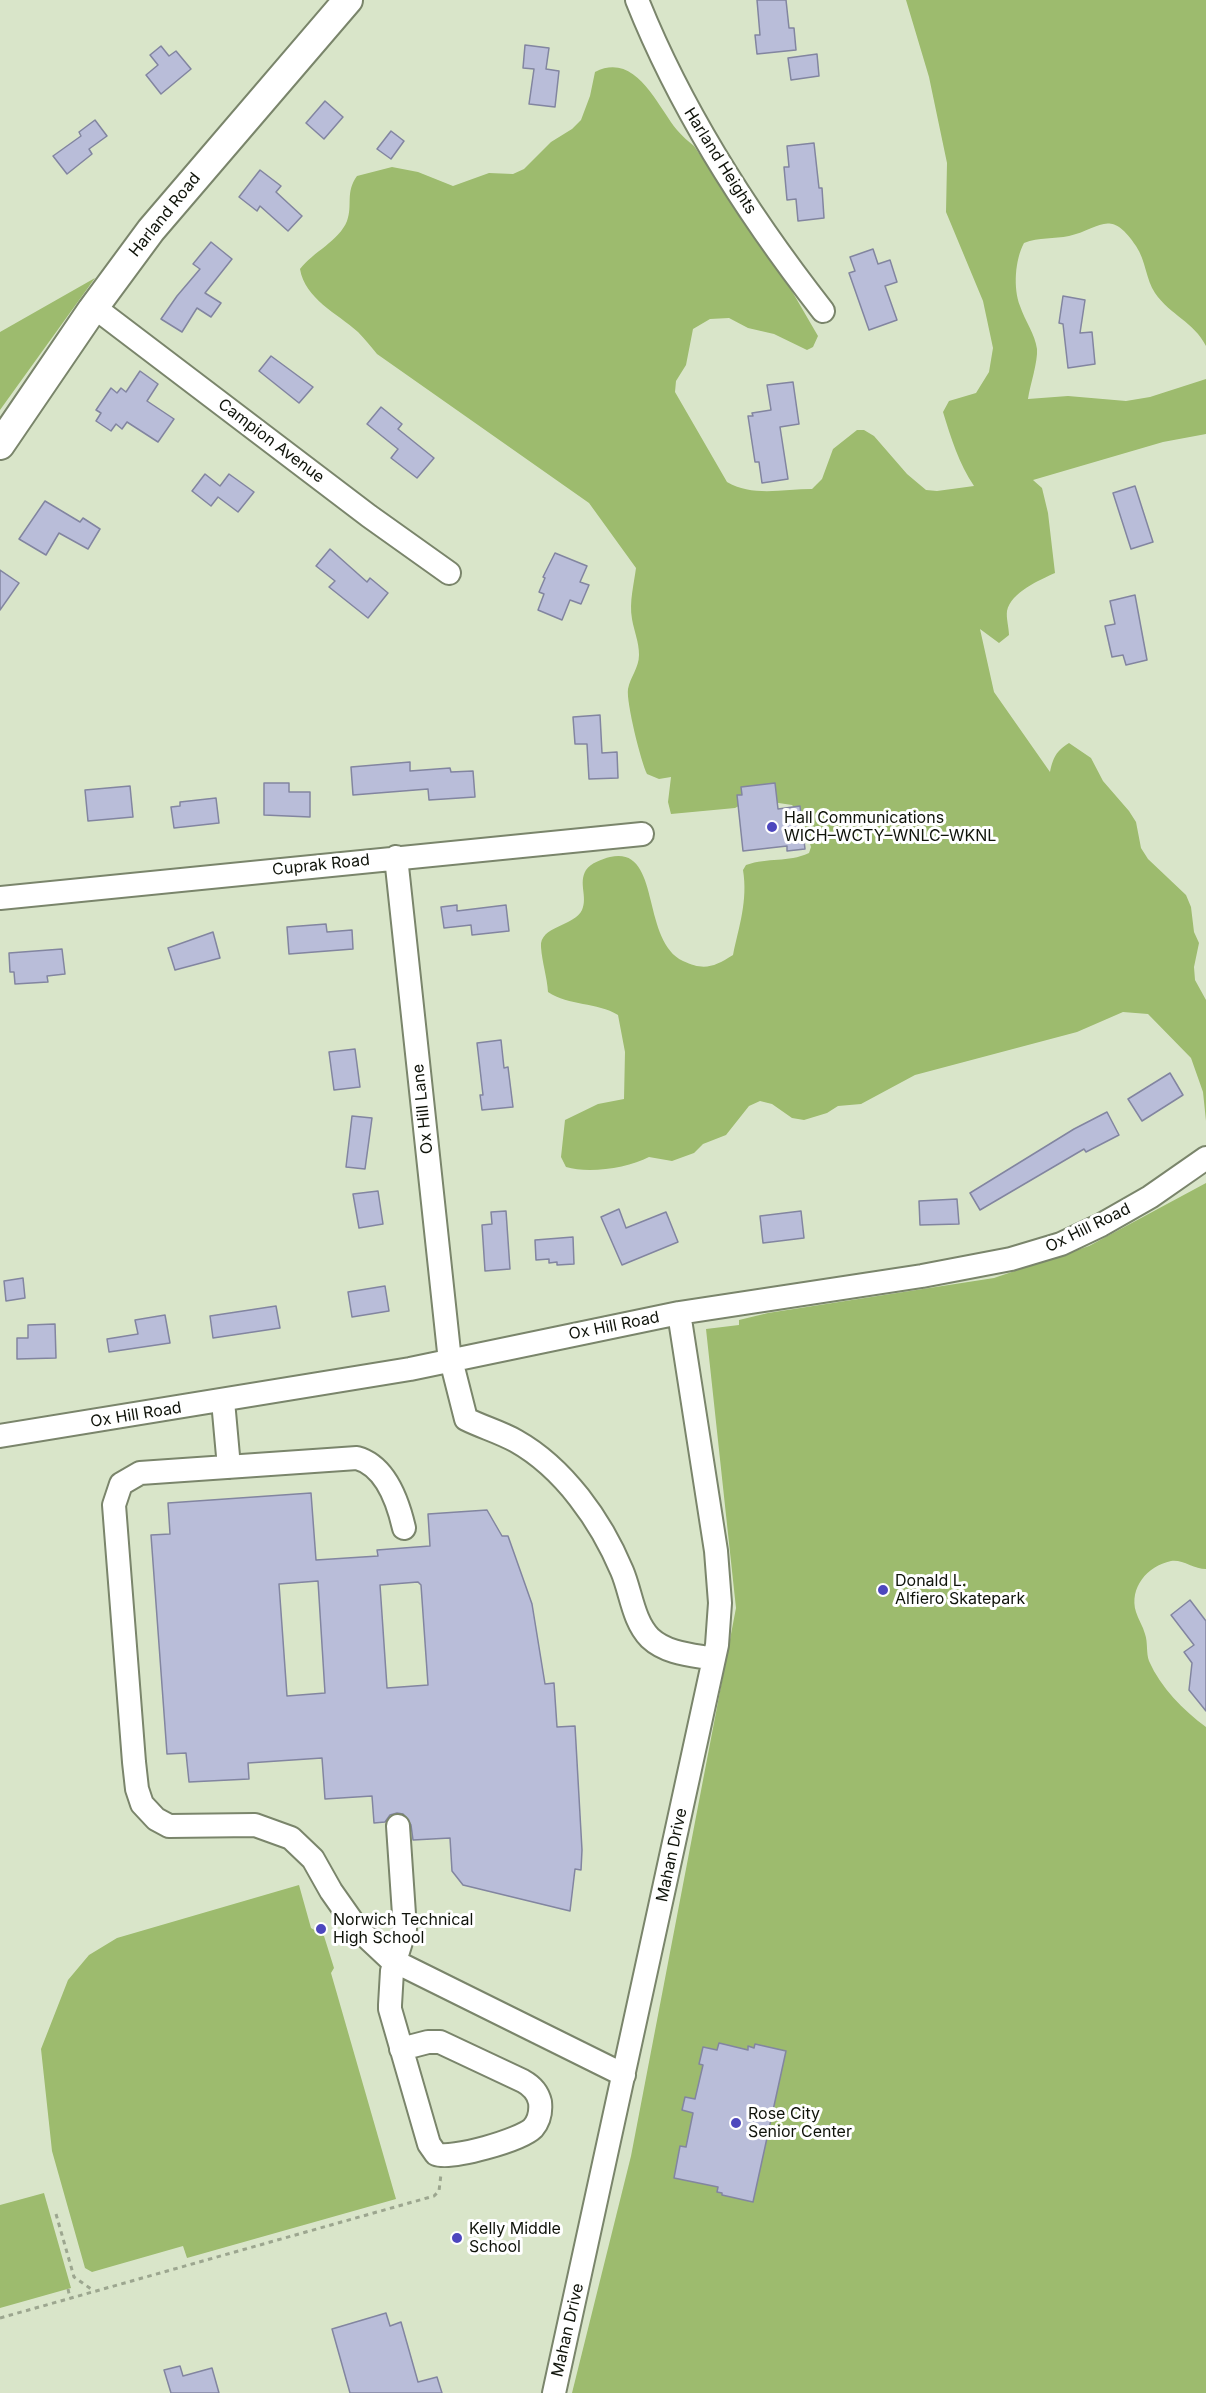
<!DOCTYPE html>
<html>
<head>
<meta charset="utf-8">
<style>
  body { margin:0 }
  canvas { display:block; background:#d9e5c9 }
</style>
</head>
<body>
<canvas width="1206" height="2393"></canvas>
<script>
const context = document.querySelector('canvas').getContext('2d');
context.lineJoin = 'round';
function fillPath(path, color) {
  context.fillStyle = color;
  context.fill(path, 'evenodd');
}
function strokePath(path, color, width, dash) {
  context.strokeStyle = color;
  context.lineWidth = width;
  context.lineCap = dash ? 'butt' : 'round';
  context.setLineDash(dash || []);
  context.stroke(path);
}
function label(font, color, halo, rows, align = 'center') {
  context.font = font + ' Inter,sans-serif';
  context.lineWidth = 6;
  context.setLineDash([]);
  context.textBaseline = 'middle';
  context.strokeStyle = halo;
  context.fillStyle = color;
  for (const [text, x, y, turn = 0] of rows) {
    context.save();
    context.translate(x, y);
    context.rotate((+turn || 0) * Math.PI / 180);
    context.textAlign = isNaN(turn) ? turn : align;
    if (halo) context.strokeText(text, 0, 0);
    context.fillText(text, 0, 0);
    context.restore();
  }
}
fillPath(new Path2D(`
  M906,0h300v346c-12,-24 -36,-31 -51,-53 -9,-13 -9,-32 -19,-47 -26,-39 -36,-17 -67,-10 -15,3 -30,1 -45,7 -9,17 -11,45 -4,63 5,15 15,28 17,43 1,13 -7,36 -9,50l40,-3 58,5 24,-4 56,-18v55l-43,8 -130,38 9,8 6,25 7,60c-15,7 -44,19 -48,38 -1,7 2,17 2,24l-10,8 -19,-14 14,63 56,80c3,-14 6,-21 19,-29l22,15 12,23 26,30 7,11 5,26 7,11 38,36 5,12 3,25 5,11 -5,24 1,13 11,20v121l-3,-29 -12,-34 -43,-44 -25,-2 -46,20 -162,43 -54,29 -23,2 -11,7 -23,7 -12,-2 -20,-14 -12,-3 -11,5 -23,29 -23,9 -9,9 -22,8 -23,-4c-21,11 -60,17 -83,10l-5,-10 4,-37 33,-16 26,-5 1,-47 -7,-37c-21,-13 -49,-9 -70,-23 -1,-15 -6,-30 -7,-45 -2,-21 34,-21 41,-37 6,-13 -4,-27 4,-40 5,-7 16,-11 24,-13 52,-12 30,83 73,104 21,10 31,6 50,-6 6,-29 15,-54 10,-85l3,-5c23,-8 41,-2 63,-12l2,-6 -9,-31 -10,-11 -40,-6 -17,9 -64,6 -3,-12 3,-25 -12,2 -12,-5c-6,-12 -21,-72 -19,-85 2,-12 11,-21 11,-34 0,-13 -5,-24 -7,-36 -3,-17 2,-35 4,-51l-47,-65 -212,-149c-6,-7 -12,-15 -19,-22 -21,-19 -53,-33 -58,-63 13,-17 39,-28 47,-48 6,-17 -2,-28 10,-45l35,-9 26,5 35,14 36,-13 24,1 11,-5 27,-27 21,-13 9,-9 9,-24 5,-24c41,-21 62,34 82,58 5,6 11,11 17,16l92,135 32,55 -5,11 -6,3 -33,-16 -26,-6 -19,-10 -19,1 -17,10 -7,36 -10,16 -1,11 52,90c25,15 57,7 85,7l10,-10 11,-30 24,-19h7l10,6 33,38 19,16 11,1 37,-5c-15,-22 -23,-48 -31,-74l6,-11 27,-8 13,-21 4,-24 -10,-47 -37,-89 1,-49 -18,-86z
  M95,278l-95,132v-78z
  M1206,1183v386c-12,0 -24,-10 -35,-8 -24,5 -42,27 -35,51 2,7 7,14 9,22 3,8 1,19 4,27 12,27 34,49 57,66v666h-634l59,-237 105,-548 -30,-279 33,-4v-5l29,-7 226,-35 95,-32z
  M299,1885l12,43 13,8 10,32 -3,5 65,226 -209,59 -4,-12 -91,26 -7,-4 -33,-117 -11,-102 27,-69 21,-25 28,-17z
  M44,2193l27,95 -71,20v-103z`), '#9dbb6e');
const building = new Path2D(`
  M757,0h29l3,28h5l2,22 -39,4 -2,-19h5z
  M525,45l24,3 -3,21 13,2 -4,36 -26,-3 5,-35 -11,-1z
  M161,46l8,10 7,-5 15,18 -30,25 -15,-19 12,-10 -8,-10z
  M817,54l2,22 -28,4 -3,-22z
  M325,101l18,16 -19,22 -18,-16z
  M95,120l12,16 -18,13 3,5 -25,20 -14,-18 28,-20 -2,-4z
  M391,131l13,10 -13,18 -14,-10z
  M814,143l5,45h3l2,30 -26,3 -2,-22 -9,1 -3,-33h5l-2,-21z
  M260,170l21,16 -5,6 26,24 -14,15 -28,-25 -3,5 -18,-14z
  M211,242l21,17 -27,34 16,10 -10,14 -14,-9 -15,24 -21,-13 16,-23 23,-27 -7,-5z
  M873,249l5,15 12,-4 7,22 -12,4 12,34 -28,10 -20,-57 6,-2 -5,-14z
  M1063,296l22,4 -5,33 12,-1 3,32 -27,4 -5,-44 -4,-1z
  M271,356l42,31 -14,16 -40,-32z
  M140,371l18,13 -11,17 27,18 -16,23 -31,-20 -5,7 -6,-5 -5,7 -15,-10 5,-8 -5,-3 15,-22 6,5 4,-5 5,4z
  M793,382l6,42 -19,3 8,52 -26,4 -3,-21h-4l-7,-46h5l-1,-3 19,-3 -4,-25z
  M381,407l21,17 -4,5 36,29 -17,20 -26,-20 7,-9 -31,-25z
  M205,474l15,12 9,-12 25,18 -16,20 -20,-15 -7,9 -19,-15z
  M1135,486l18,56 -22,7 -18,-56z
  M45,501l35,21 3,-4 17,11 -12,20 -29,-16 -13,22 -27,-16z
  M330,549l37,33 3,-4 18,15 -20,25 -39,-31 6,-6 -19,-15z
  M555,553l32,13 -7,16 9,3 -8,19 -11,-4 -8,20 -24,-10 6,-16 -5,-2 6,-14 -2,-1z
  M0,570l19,13 -19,27z
  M1135,595l12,65 -21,5 -3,-10 -11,2 -7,-31 10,-2 -5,-23z
  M600,715l2,38 15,-1 1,26 -29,1 -2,-35h-12l-2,-27z
  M410,762v9l40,-3 1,4 22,-1 2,26 -46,3 -1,-11 -75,6 -2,-28z
  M264,783h25v9h21v25l-46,-2z
  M775,783l3,26 22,-3 5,43 -18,2v-5l-44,5 -6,-56h5l-1,-8z
  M130,786l3,31 -45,4 -3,-31z
  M216,798l3,25 -45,5 -3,-21 9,-1v-4z
  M457,905v6l49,-6 3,26 -37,4 -1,-10 -27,3 -3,-21z
  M326,924l1,8 25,-2 1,19 -64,5 -2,-27z
  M213,932l7,26 -45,12 -7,-22z
  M62,949l3,25 -18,2 1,6 -33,2 -1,-12h-4l-1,-19z
  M501,1040l3,28 4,-1 5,40 -31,3 -2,-15h3l-6,-52z
  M355,1049l5,38 -26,3 -5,-38z
  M1170,1073l13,22 -41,26 -14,-22z
  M1107,1112l12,23 -33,17 -2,-3 -104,61 -10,-17 104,-64z
  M352,1116l20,2 -7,51 -19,-2z
  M378,1191l5,33 -24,4 -6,-34z
  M957,1199l2,25 -39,1 -1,-24z
  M619,1209l7,19 40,-16 12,30 -56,23 -21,-48z
  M506,1211l4,58 -25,2 -3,-46 10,-1 -1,-12z
  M801,1211l3,27 -41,5 -3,-27z
  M573,1237l1,27 -17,1v-3l-8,1v-4l-13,1 -1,-20z
  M23,1278l2,20 -19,3 -2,-20z
  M385,1286l4,25 -37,6 -4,-25z
  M276,1306l4,22 -67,10 -3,-22z
  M165,1315l5,28 -61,9 -2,-13 31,-5 -3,-14z
  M55,1324l1,34 -39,1v-21h11v-13z
  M311,1493l5,67 62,-4 -1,-6 53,-4 -2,-32 59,-4 15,26h6l24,68 13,80 9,-1 3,44 18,-1 7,124 -1,20 -6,-1 -5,42 -107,-26 -11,-14 -2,-33 -37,2 -2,-15 -8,-11 -6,-1 -7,2 -5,7 -11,1 -2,-27 -47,3 -3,-41 -74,5 1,16 -60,3 -3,-29 -19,1 -16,-219 19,-1 -2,-31zM318,1581l7,112 -38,3 -8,-112zM418,1582l3,3 7,100 -41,3 -7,-103z
  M1190,1600l16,21v90l-17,-21 3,-27 -8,-11 10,-7 -23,-30z
  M719,2043l29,7v-4l6,2 1,-4 31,7 -33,151 -31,-7v-2l-5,-1 1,-5 -44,-9 6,-32 6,1 7,-34 -11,-3 3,-13 10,2 8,-34 -4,-1 4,-17 14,3z
  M386,2313l4,13 11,-4 17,60 19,-5 5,16h-92l-18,-64z
  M180,2366l3,10 29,-8 7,25h-48l-7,-23z`);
fillPath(building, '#b9bdd9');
strokePath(building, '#8285a0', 1.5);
const minor = new Path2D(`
  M637,0c45,113 111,215 186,311
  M94,307l275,209 80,57
  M396,857l53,495 17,67c16,8 34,13 50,22 48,27 85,80 106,130 9,21 11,50 28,67 17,16 43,17 64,21
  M0,898l642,-64
  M223,1401l6,66
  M0,1436l410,-67 269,-56 243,-37 89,-17 50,-15 40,-19 49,-28 56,-39
  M404,1528c-6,-26 -18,-62 -47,-70l-217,15 -19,11 -7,21 20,257 3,27 5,15 14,15 13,7 86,-1 36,13 22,21 18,32 26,37 33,31 234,116
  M398,1826l7,103 -13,42 -2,34v4l39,135 7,10c15,6 85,-14 97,-26 6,-7 8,-17 7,-26 -2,-9 -8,-16 -17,-21l-83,-39h-12l-27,7
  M554,2393l163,-748 3,-42 -4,-52 -37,-238`);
const major = new Path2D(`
  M0,445l92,-135 59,-80 197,-230`);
strokePath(minor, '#7a856b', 26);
strokePath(major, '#7a856b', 32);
strokePath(new Path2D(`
  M56,2214l18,63 20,14
  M68,2289l2,9
  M0,2318l434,-122 5,-5 2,-17`), '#9ca68f', 3, [4.5, 4.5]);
strokePath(minor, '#fff', 22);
strokePath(major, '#fff', 28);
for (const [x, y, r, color] of [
  [772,827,6,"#4d47be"],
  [883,1590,6,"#4d47be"],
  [321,1929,6,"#4d47be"],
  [736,2123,6,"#4d47be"],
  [457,2238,6,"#4d47be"]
]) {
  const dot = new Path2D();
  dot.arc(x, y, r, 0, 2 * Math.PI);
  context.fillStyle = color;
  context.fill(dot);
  strokePath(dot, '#fff', 2);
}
label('16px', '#0f130a', '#fff', [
  ["Harland Heights",720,161,58],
  ["Harland Road",165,215,-51],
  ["Campion Avenue",271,441,37],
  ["Cuprak Road",321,865,-6],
  ["Ox Hill Lane",423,1109,-96],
  ["Ox Hill Road",1088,1228,-26],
  ["Ox Hill Road",614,1326,-11],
  ["Ox Hill Road",136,1415,-9],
  ["Mahan Drive",672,1855,-78],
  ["Mahan Drive",568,2330,-77]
]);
label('16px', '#0f130a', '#fff', [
  ["Hall Communications",784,818],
  ["WICH–WCTY–WNLC–WKNL",784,836],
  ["Donald L.",895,1581],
  ["Alfiero Skatepark",895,1599],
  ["Norwich Technical",333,1920],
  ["High School",333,1938],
  ["Rose City",748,2114],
  ["Senior Center",748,2132],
  ["Kelly Middle",469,2229],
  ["School",469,2247]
], 'left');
</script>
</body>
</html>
